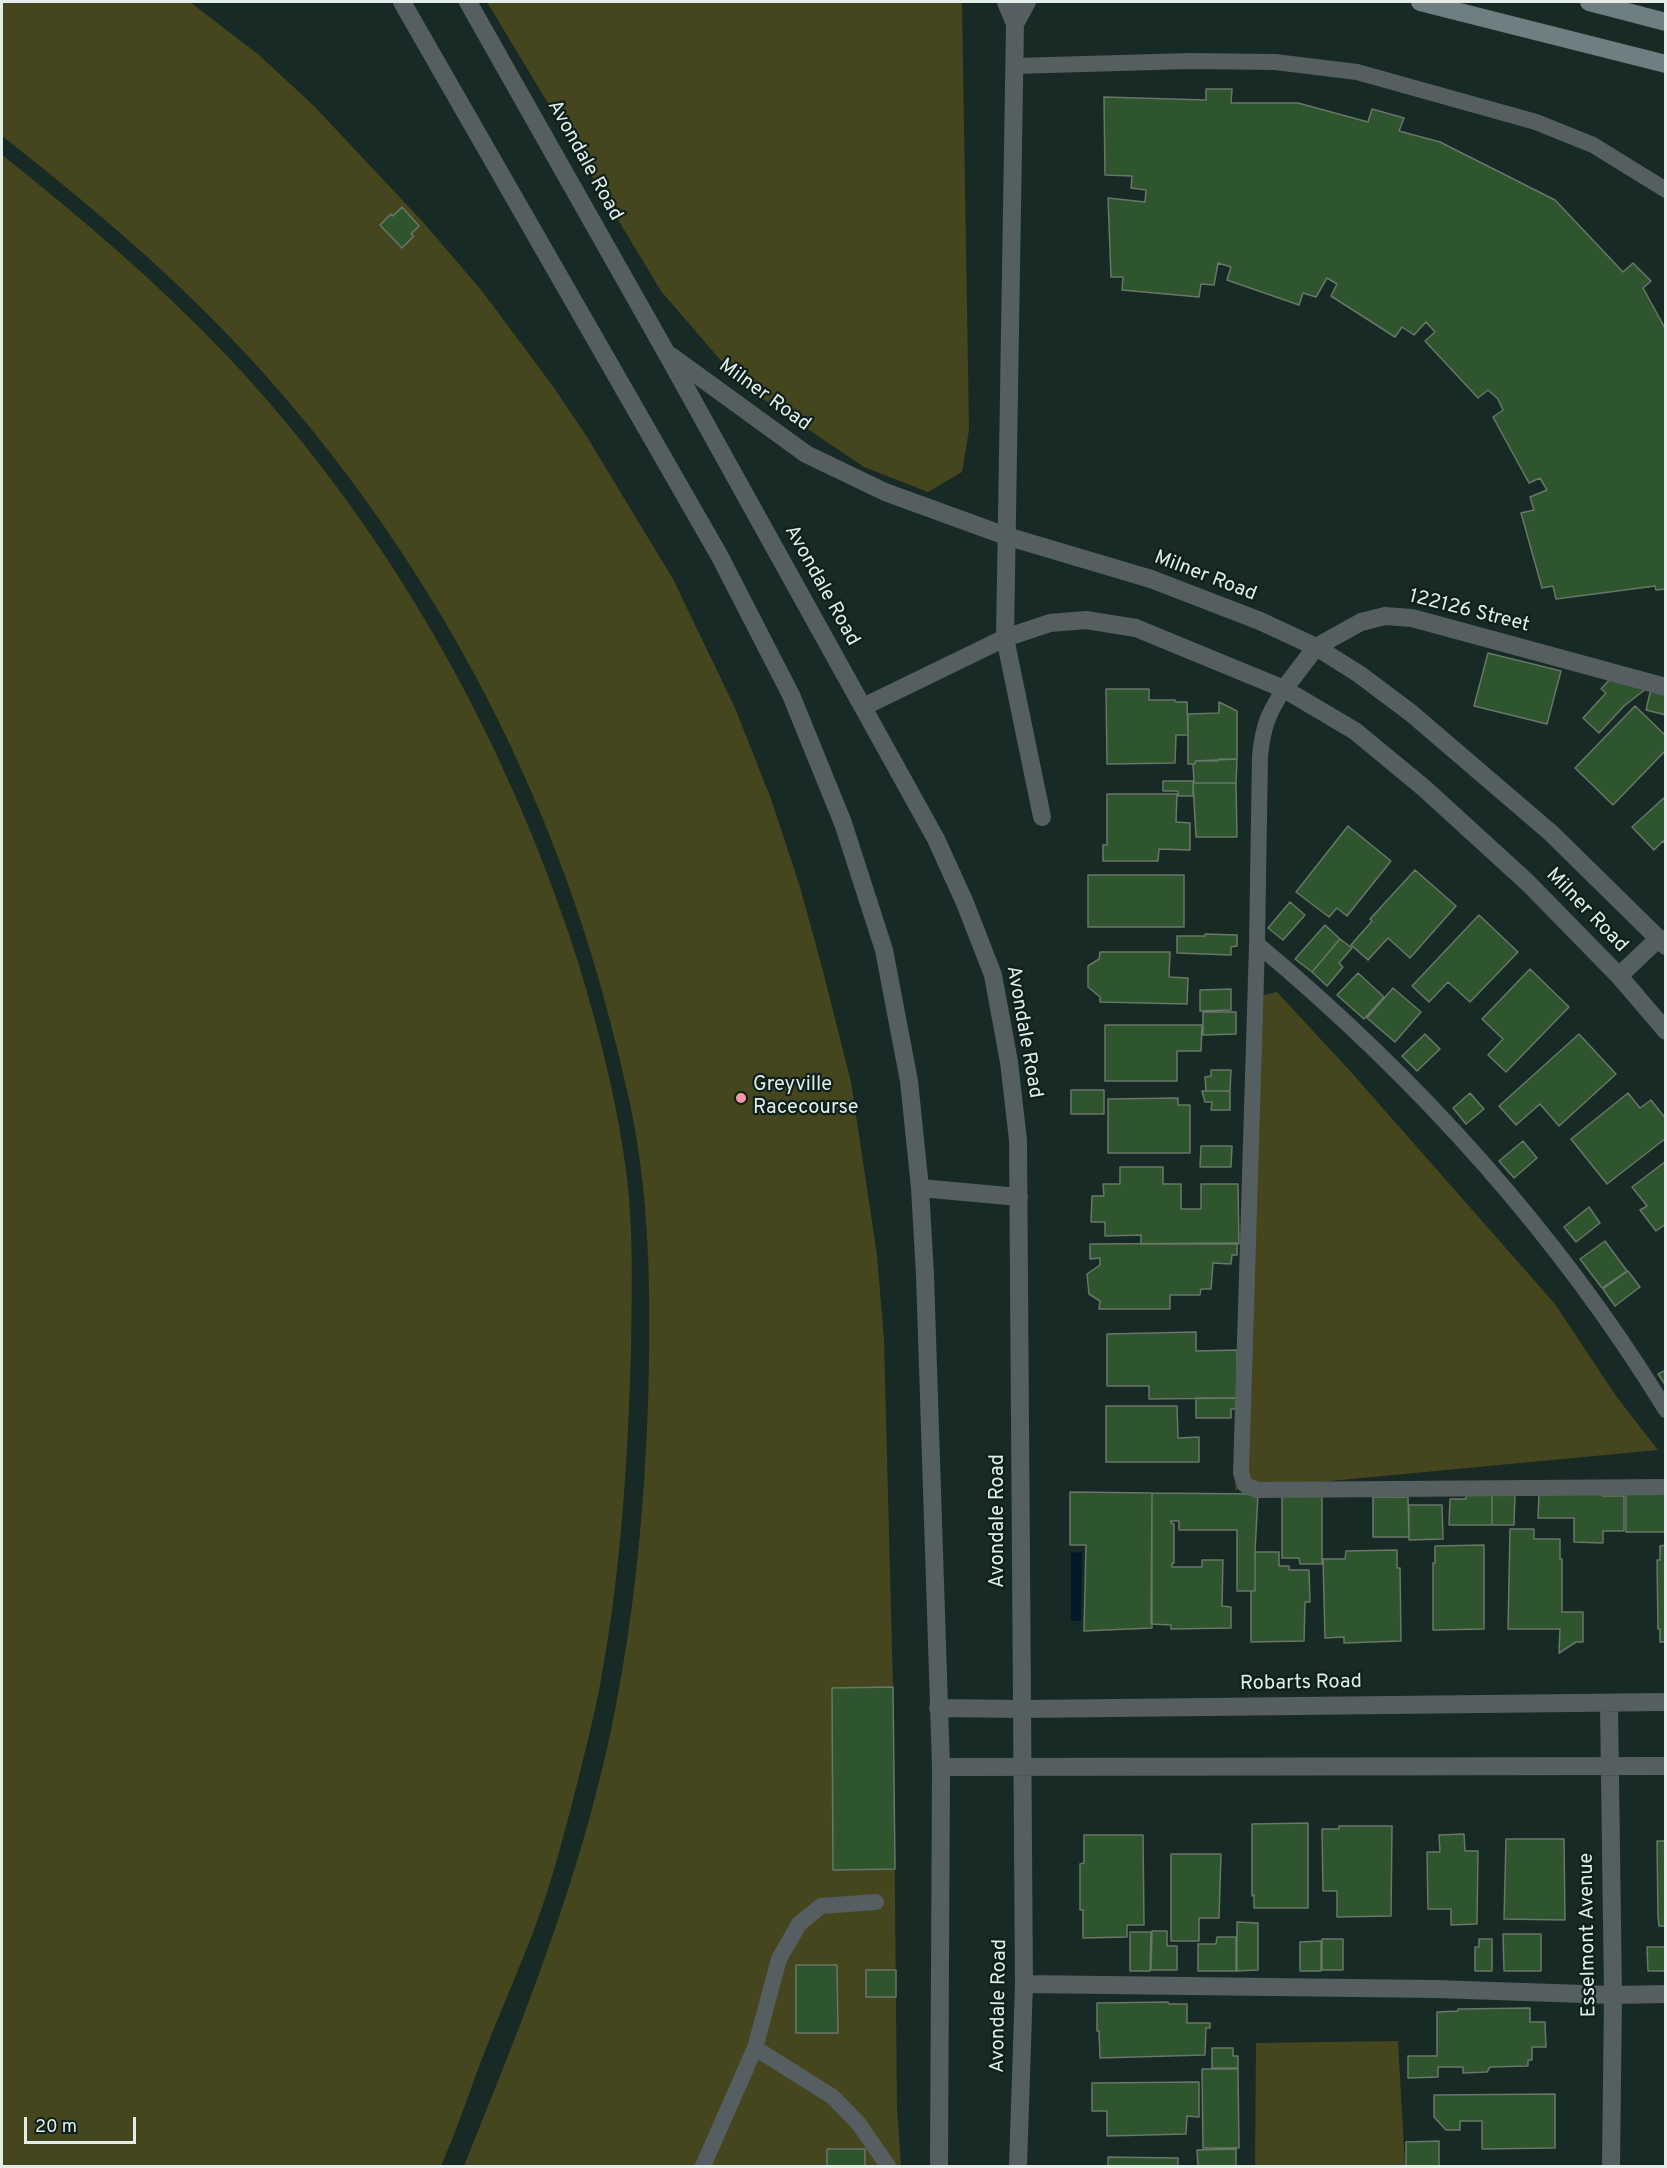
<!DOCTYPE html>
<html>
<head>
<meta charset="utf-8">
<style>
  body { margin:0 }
  #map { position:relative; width:1667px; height:2168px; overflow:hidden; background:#172a25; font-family:Overpass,sans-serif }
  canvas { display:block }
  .frame { position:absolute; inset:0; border:3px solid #e3eeeb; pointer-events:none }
  .scale { position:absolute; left:24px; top:2117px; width:112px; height:27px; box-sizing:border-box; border:3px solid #e3eeeb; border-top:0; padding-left:8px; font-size:18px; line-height:21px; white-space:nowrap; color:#e3eeeb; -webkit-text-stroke:4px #0d201c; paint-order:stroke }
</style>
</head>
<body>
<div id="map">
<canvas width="1667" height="2168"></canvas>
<div class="frame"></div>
<div class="scale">20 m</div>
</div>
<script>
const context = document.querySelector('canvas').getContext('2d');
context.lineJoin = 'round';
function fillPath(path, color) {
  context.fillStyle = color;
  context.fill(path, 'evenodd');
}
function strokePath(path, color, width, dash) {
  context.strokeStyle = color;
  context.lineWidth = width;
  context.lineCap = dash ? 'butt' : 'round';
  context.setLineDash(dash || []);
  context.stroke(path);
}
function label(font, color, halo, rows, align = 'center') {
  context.font = font + ' Overpass,sans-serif';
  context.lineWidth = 4.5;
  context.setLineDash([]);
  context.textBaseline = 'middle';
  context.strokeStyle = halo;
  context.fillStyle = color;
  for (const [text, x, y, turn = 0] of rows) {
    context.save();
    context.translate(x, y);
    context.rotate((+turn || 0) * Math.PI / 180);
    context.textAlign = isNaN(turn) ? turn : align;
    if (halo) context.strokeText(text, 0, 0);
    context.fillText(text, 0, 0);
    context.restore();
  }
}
fillPath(new Path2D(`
  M2,2h188l69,53 54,50 110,117 59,69 70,94 35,52 86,142 62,129 36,91 29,88 23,84 28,111 26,173 7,85 9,347 4,422 4,57h-437c57,-141 114,-282 146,-431 26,-123 37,-249 39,-375 1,-68 0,-137 -10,-205 -5,-37 -14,-74 -23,-111 -61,-255 -190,-495 -368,-688 -75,-81 -159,-152 -246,-220z
  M487,2h475l7,428 -7,42 -34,20 -64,-25 -123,-83 -80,-93z
  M2,155c80,63 157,129 227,203 155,165 269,365 341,579 23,71 43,145 54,219 10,63 8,128 7,192 -3,113 -10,225 -31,337 -6,33 -15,66 -23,99 -13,51 -26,102 -45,151 -16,42 -35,84 -51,126 -13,35 -25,71 -40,105h-439z
  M1277,992l74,80 204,232 61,92 42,54 -423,40 17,-492z
  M1398,2041l7,125h-150l1,-123z`), '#45461d');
fillPath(new Path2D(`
  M1082,1552l-1,69h-10v-68z`), '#02192a');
const building = new Path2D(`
  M1206,89h26l-1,14h67l70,19 4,-13 32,9 -5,13 41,11 115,58 68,72 10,-9 18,18 -8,7 23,42v259l-10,1 -1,-4 -99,13 -3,-13 -11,2 -21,-75 13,-3 -4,-13 17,-7 -7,-12 -11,5 -36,-66 10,-7 -5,-11 -10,-9 -10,8 -53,-57 10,-9 -9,-10 -12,13 -12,-8 -7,10 -64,-41 6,-12 -10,-6 -11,19 -13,-4 -4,12 -72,-25 4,-13 -13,-4 -4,22 -13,-1 -2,13 -77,-7 1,-13h-12l-3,-79 37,4 1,-12 -15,-2 1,-12 -27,-1 -1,-78 102,3z
  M402,207l17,19 -8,8 3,2 -12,12 -22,-23 11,-11 2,2z
  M1488,653l73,18 -14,53 -73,-18z
  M1611,678l36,10 -23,18 -25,27 -16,-15 23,-25 -5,-4z
  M1106,689h43v11h26l1,2h11l1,33h-12l-1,28 -68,1z
  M1651,689l15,3v23l-20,-5z
  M1219,702l18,9v48l-42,2v3h-7v-50l31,-1z
  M1635,706l31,30v14l-53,55 -38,-37z
  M1219,759h18l-1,24h-42l-1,-19h2v-3h23z
  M1163,781h30v15h-15v-5h-15z
  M1193,783h43l1,54h-41z
  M1107,794h70l-1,28 14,1v27l-31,-1 -1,12h-55v-16h4z
  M1666,796v48l-3,-3 -9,9 -22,-23z
  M1348,826l43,35 -44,55 -10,-8 -8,9 -33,-25z
  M1415,870l41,36 -46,52 -22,-20 -20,22 -17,-15 21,-24 -2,-2z
  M1088,875h96v52h-96z
  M1290,902l15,13 -22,25 -15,-12z
  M1479,915l39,37 -48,50 -22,-20 -19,20 -17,-16z
  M1325,925l15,14 -28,33 -17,-13z
  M1205,934l32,1v11l-6,1v8l-54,-2v-17h28z
  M1340,939l12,9 -13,15 4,4 -16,19 -15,-14z
  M1100,952h70l-1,25 19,1 -1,26 -87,-2v-5l-12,-10v-21l11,-7z
  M1530,969l39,38 -63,65 -18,-17 15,-16 -21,-20z
  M1358,973l26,24 -20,22 -27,-24z
  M1393,988l28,24 -26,30 -28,-24z
  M1231,989v21l-31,1v-21z
  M1203,1012h33v22l-33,1z
  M1105,1025h97l-1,26h-24v30h-72z
  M1425,1034l15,15 -23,22 -15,-15z
  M1579,1034l37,40 -57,52 -19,-22 -24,21 -17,-19z
  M1211,1070h20l-1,21h-24l-1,-14 6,-1z
  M1071,1090h33v24h-33z
  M1202,1091h28v19h-19l1,-8h-7z
  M1470,1093l14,16 -18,15 -13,-16z
  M1628,1093l12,15 11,-8 15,19v19l-59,46 -36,-45z
  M1178,1098v7h12v48h-82v-54z
  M1523,1141l14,17 -23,20 -15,-17z
  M1201,1146h31l-1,21h-31z
  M1666,1161v63l-10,7 -16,-21 7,-4 -15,-19z
  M1120,1167h43v17h18v25h20v-25h37l1,60h-98v-9l-36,1v-14h-14l1,-26h12l-1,-12h17z
  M1589,1207l11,16 -24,19 -12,-15z
  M1605,1241l22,30 -25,17 -22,-29z
  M1237,1243v12h-5l-1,9 -18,-1 -2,26h-10l-1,6h-30v14h-71l1,-8 -11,-7 -2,-20 13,-9v-7l-10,1v-15z
  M1628,1271l12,16 -25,19 -12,-17z
  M1196,1332v19l41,-1v48l-88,1v-13h-42v-52z
  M1666,1370v16l-8,-12z
  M1196,1398h41v11h-6v9h-35z
  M1106,1406h71l1,32 21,-1v25h-93z
  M1070,1492l82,1v135l-68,3 2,-86h-16z
  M1539,1492l64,1 -1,3h22v35h-21v12l-29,-1v-24h-36z
  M1152,1493l106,1 -3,58v39h-18v-61h-58v-9h-8v2l3,1v39h-2v4h30v-7h21l-1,46 9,1v21l-60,1v-4l-20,-1z
  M1282,1493h40v71h-22l-1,-6h-17z
  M1626,1493h40v39h-40z
  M1466,1494h26v31h-43l1,-26h16z
  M1492,1494h23l-1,31h-22z
  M1373,1497h35l1,40h-36z
  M1409,1505h33l1,34 -34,1z
  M1510,1529h24v10h26v20h2v53h21v30h-7l-17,11 1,-24h-52z
  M1484,1545v84l-51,1v-67h2v-17z
  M1666,1545v97h-6v-13h-2l-1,-69h3v-14z
  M1397,1550v18h3l1,73 -57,2v-6l-19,1 -2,-79h22l1,-8z
  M1255,1552h24v14h10v4h20l1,32h-5l-1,39 -53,1v-51h4z
  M893,1687l2,182 -62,1 -1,-182z
  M1308,1823v85h-54v-13l-2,1v-72z
  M1339,1826h53l-1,90 -54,1v-26h-14l-1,-62h17z
  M1464,1834l1,17h13l-1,73 -26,1v-16h-23l-1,-57h13l-1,-17z
  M1084,1835h59l1,90h-17v12l-44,1v-28h-3v-46l4,-1z
  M1506,1839h58l1,81 -61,-1z
  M1657,1841h9v85h-7l-1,-10z
  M1171,1854h50l-2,64h-20v23h-28z
  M1237,1922l21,1v47l-21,1z
  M1152,1931h15v15h10v24h-26z
  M1130,1932h21l-1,39h-20z
  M1503,1934h38v37h-37z
  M1217,1937h19v34h-38v-27h18z
  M1322,1939h21v31h-21z
  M1479,1939h13v32h-17v-24h4z
  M1321,1941v30h-21v-29z
  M1647,1947h19v24h-18z
  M796,1965h41l1,68h-42z
  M866,1970h30v27h-30z
  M1168,2002l1,2h18v19h23v5h-4l-1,27 -105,3 -1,-27h-2v-28z
  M1530,2008v14h15l1,25h-14v13h-4v6l-38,1 -3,5 -24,1v-6h-25v10l-30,1v-22h29v-44l21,-1v-2z
  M1212,2048h21v8h5v12h-26z
  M1202,2069h36l1,79h-36z
  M1199,2082v35l-12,-1 -1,18 -79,2v-25h-15v-28z
  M1555,2094v54l-73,1v-28h-22v9h-14l-12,-13v-22z
  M1439,2141v25h-33v-24z
  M827,2149h38v17h-38z
  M1236,2149v17h-38l-1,-16z
  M1108,2157l70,1v8h-70z`);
fillPath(building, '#2e552e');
strokePath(building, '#697668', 1.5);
strokePath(new Path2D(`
  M1014,66l176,-5 85,1 82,10 179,50 57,23 73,45
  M1284,689c-16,25 -21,37 -24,67l-3,188 -16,529 4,12 12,5 409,-3
  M1257,944c159,133 300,288 409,466
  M755,2048l78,49 26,27 29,42
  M703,2166l52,-118 24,-89 20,-35 22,-18 55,-4`), '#555e60', 16);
strokePath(new Path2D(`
  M402,2l317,553 72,140 52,128 41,127 25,131 11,107 5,87 16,492 -2,399
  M468,2l199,352 269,485 29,64 28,72 16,87 9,78 6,844 -6,182
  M1006,2l9,22 -10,614 37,179
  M1015,24l12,-22
  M671,356l135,98 79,38 121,44 145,43 109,42 56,26 43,27 52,39 140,120 115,113
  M1284,689l32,-42 45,-25 24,-6 27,2 254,69
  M863,707l142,-69 45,-15 36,-3 50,8 148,61 71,42 69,57 104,95 91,93 47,55
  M1619,976l40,-38
  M920,1188l99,9
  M1609,1704l4,291 -2,171
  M938,1708l85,1 643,-7
  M941,1767l725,-1
  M1024,1984l412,5 177,6 53,-1`), '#555e60', 18);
strokePath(new Path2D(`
  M1420,2l246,62
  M1589,2l77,20`), '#6f7e81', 18);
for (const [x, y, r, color] of [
  [741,1098,6,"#f49aa6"]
]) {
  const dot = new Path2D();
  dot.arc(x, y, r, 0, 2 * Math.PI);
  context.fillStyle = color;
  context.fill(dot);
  strokePath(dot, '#0d201c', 2);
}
label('20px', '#e3eeeb', '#0d201c', [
  ["Avondale Road",584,161,61],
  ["Milner Road",764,396,36],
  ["Milner Road",1205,577,21],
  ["Avondale Road",821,586,61],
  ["122126 Street",1469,612,14],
  ["Milner Road",1586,911,46],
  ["Avondale Road",1023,1032,80],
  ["Avondale Road",999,1521,-90],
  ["Robarts Road",1301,1684,-1],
  ["Esselmont Avenue",1589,1935,-91],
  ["Avondale Road",1000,2006,-89]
]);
label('20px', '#e3eeeb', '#0d201c', [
  ["Greyville",753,1086],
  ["Racecourse",753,1109]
], 'left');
</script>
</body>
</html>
